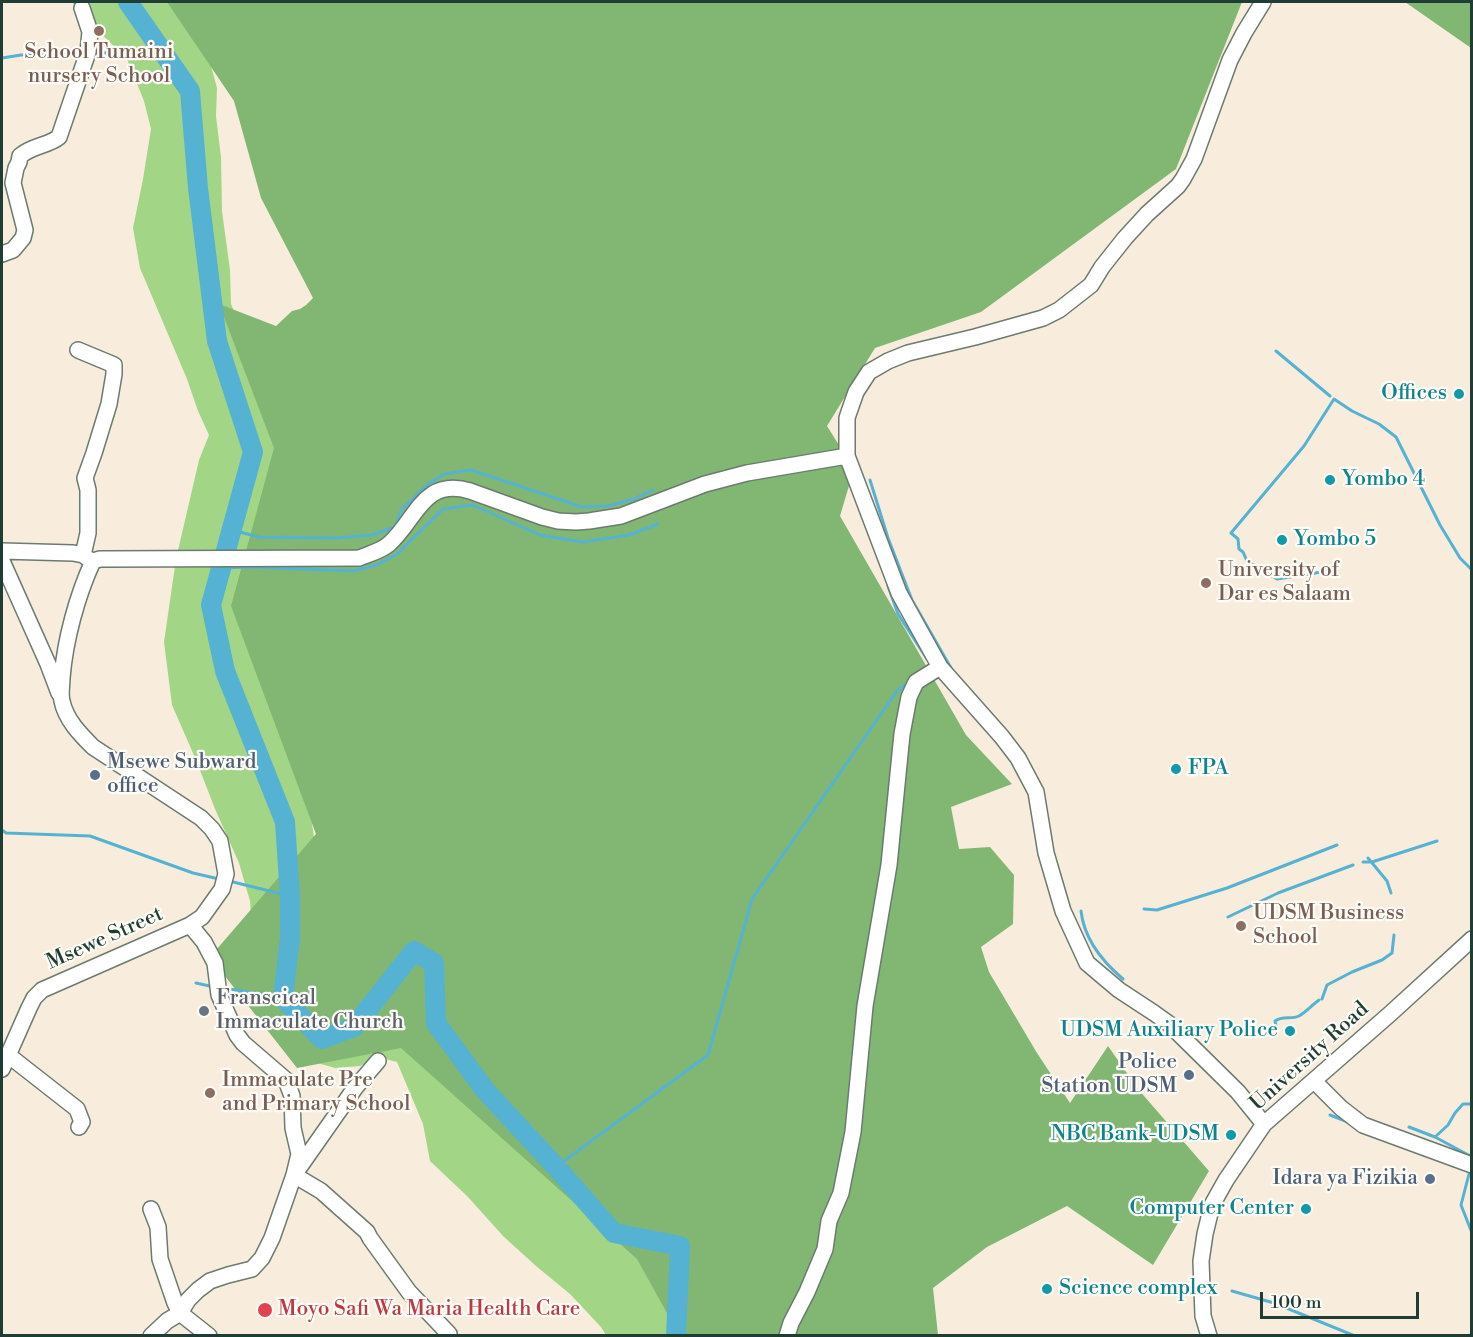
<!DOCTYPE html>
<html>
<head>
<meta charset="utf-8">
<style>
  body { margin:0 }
  #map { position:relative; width:1473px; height:1337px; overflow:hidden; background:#f8eddd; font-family:"Libre Bodoni",serif }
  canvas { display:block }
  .frame { position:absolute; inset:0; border:3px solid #1f3d34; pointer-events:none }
  .scale { position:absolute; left:1260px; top:1292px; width:159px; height:27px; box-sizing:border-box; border:3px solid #1f3d34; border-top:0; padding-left:8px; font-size:18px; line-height:21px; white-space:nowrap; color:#1f3d34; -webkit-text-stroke:4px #fdfcf7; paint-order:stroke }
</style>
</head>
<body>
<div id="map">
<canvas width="1473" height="1337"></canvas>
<div class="frame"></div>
<div class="scale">100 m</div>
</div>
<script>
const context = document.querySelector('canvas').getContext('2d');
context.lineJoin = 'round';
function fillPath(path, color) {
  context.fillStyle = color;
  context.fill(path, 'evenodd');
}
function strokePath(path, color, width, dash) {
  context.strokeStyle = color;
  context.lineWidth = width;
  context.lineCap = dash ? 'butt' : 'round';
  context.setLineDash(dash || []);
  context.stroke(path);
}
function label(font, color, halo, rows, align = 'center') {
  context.font = font + ' "Libre Bodoni",serif';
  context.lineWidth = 4.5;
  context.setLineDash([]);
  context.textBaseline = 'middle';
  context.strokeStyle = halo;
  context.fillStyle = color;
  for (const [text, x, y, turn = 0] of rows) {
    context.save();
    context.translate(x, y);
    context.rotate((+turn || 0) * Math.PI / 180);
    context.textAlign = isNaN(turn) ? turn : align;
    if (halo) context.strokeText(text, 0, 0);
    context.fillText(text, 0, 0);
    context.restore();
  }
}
fillPath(new Path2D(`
  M72,2h97l35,38 13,48 -1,28 5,41 1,54 8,59 1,34 19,44 21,36 33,386 10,67 1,20 269,296 102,182h-80l-5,-8 -31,-33 -34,-28 -33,-30 -35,-39 -38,-36 -7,-37 -26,-62 -19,-5 -18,9 -25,2 -21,-6 -62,-130 -2,-31 -11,-38 -24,-54 -19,-49 -24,-55 -8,-63 12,-83 23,-99 10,-25 -11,-24 -11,-32 -47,-111 -7,-40 10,-49 8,-50 -7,-28 -17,-42 -34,-33z`), '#a2d686');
fillPath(new Path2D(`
  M167,2h1075l-66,167 -195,143 -106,36 -48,78 27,43 -14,47 126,219 46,49 -61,23 8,42 31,-2 24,28 -1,49 -32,23 8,25 48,81 33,50 38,-57 30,43 71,82 -56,94 -86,-59 -80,41 -54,41 5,47h-268l3,-11 -36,-65 -236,-211 -104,20 -87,-111 106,-123 -85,-228 43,-158 -55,-144 57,22 16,-15 8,-2 6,-4 7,-7 -52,-100 -27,-97z
  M1405,2h66v46z`), '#81b773');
strokePath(new Path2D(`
  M93,52l44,3 32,5
  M2,58l19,-3 62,-3
  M1276,351l54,45
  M870,480l18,58 24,62 39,68
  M232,530l27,7 79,1 34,-3 23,-8 7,-18 25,-24 17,-11 27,-4 111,37 26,-1 26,-7 19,-9
  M221,568l29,-1 103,4 26,-7 18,-10 46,-45 30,-4 67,30 43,7 46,-7 29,-11
  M1328,571l-51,8 -30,-18 -4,-9 -4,-3 -1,-10 -7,-6 73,-87 30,-47 18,12 27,13 17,13 44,88 20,33 12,12
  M888,586l10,28 29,45
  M2,830l4,3 84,3 103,37 26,6
  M1368,858l19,23 4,12
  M1363,862h9l65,-21
  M229,881l61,15
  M1144,909l13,1 70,-22 110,-43
  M1081,911c3,28 22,51 42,68
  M1228,917l50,-24 75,-28
  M196,983l18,4
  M224,988l59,10
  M1322,999l5,-14 25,-13 30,-12 10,-7 2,-18
  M1276,1026l-1,-5c8,-6 16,-1 24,-5 7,-4 13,-11 20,-16
  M1330,1115l18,7
  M1409,1127l26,10 37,20
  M1435,1137l13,-12 7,-12 8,-9h9
  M556,1167l152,-112 44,-156 145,-208 13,-10
  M1469,1174l-8,31 11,28
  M1232,1291l42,12 81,33
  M1463,1336l9,-1`), '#55b2d3', 3);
strokePath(new Path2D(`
  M128,2l62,89 8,97 19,153 36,111 -42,153 14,66 60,151 5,74v42l-7,60 39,41 32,-12 60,-76 20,12 2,60 48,66 72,78 58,66 66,13 -4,90`), '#55b2d3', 20);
const minor = new Path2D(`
  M1263,2l-19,31 -14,27 -36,99 -11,20 -5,7 -31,28 -22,24 -23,29 -11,18 -32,25 -16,8 -68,19 -67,16 -20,8 -19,11 -13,20 -7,20 -2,6v38l52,137 41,74 62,70 16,21 18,34 10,61 17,58 24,52 32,27 35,23 14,10 70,69 26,32
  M2,254l11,-4 10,-12 2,-8 -12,-47 3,-15 3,-6 1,-6c13,-11 28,-10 39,-19l29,-85 2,-20 -8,-24
  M78,350l36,15v9l-5,30 -15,49 -9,25 3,12v43l-5,22
  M2,551l71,2 10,2 7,5
  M2,561l46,103 11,29
  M190,925l14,17 11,21 4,32 18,40 6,8 43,37 6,16 1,32 6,26 -5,21 27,16 46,41 3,6 39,54 40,42 -1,2
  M8,1055l69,54 5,13 -3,5
  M2,1069l27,-61 5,-10 8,-8 148,-65 12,-8 20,-28 4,-15 -6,-33 -8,-12 -11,-11 -108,-71c-13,-13 -27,-27 -31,-46 -2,-7 0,-16 0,-23 3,-38 15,-82 31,-117l7,-2c86,-1 172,0 259,-1 10,-4 22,-7 30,-14 28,-25 34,-67 81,-53l72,26 16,4 18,1 13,-1 32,-5 84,-32 42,-11 100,-17
  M1314,1081l27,27 22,17 109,40
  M151,1209l7,18 2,32 15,44 5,10 29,23
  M151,1336l16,-15 13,-8 8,-13 10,-10 12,-9 18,-6 24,-6 10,-11 10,-20 22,-63 61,-87 23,-27
  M787,1336l4,-13 16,-31 18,-43 4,-28 12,-28 12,-61 12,-126 24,-141 13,-131 7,-37 7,-15 24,-15
  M1209,1336l-6,-20 -2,-55 4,-27 7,-29 14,-25 38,-56 127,-111 81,-74`);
strokePath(minor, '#6b7b6f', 18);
strokePath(minor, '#fff', 15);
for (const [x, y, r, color] of [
  [99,31,6,"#8d6e63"],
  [1459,394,6,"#0f9aa8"],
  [1330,480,6,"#0f9aa8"],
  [1282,540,6,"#0f9aa8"],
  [1206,583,6,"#8d6e63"],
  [1176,769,6,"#0f9aa8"],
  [95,775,6,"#5c6f8a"],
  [1241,926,6,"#8d6e63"],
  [204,1011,6,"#6b7280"],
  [1290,1031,6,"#0f9aa8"],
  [1189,1075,6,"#5c6f8a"],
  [210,1093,6,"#8d6e63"],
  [1231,1135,6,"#0f9aa8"],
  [1430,1179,6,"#5c6f8a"],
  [1306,1209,6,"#0f9aa8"],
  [1047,1289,6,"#0f9aa8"],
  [265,1310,8,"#e0444e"]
]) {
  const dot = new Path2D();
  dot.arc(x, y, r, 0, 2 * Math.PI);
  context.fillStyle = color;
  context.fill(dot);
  strokePath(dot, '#fdfcf7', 2);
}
label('21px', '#785e54', '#fdfcf7', [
  ["School Tumaini",99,53,"center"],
  ["nursery School",99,77,"center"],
  ["University of",1218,571],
  ["Dar es Salaam",1218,595],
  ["UDSM Business",1253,914],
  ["School",1253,938],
  ["Immaculate Pre",222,1081],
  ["and Primary School",222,1105]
], 'left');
label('21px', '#0d838f', '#fdfcf7', [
  ["Offices",1447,394],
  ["Yombo 4",1342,480,"left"],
  ["Yombo 5",1294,540,"left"],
  ["FPA",1188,769,"left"],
  ["UDSM Auxiliary Police",1278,1031],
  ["NBC Bank-UDSM",1219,1135],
  ["Computer Center",1294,1209],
  ["Science complex",1059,1289,"left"]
], 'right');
label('21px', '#4e5e75', '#fdfcf7', [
  ["Msewe Subward",107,763,"left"],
  ["office",107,787,"left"],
  ["Police",1177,1063],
  ["Station UDSM",1177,1087],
  ["Idara ya Fizikia",1418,1179]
], 'right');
label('21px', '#1f3d34', '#fdfcf7', [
  ["Msewe Street",105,939,-24],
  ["University Road",1310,1057,-42]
]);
label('21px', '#5b616d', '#fdfcf7', [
  ["Franscical",216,999],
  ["Immaculate Church",216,1023]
], 'left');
label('21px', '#be3a42', '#fdfcf7', [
  ["Moyo Safi Wa Maria Health Care",278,1310]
], 'left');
</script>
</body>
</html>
